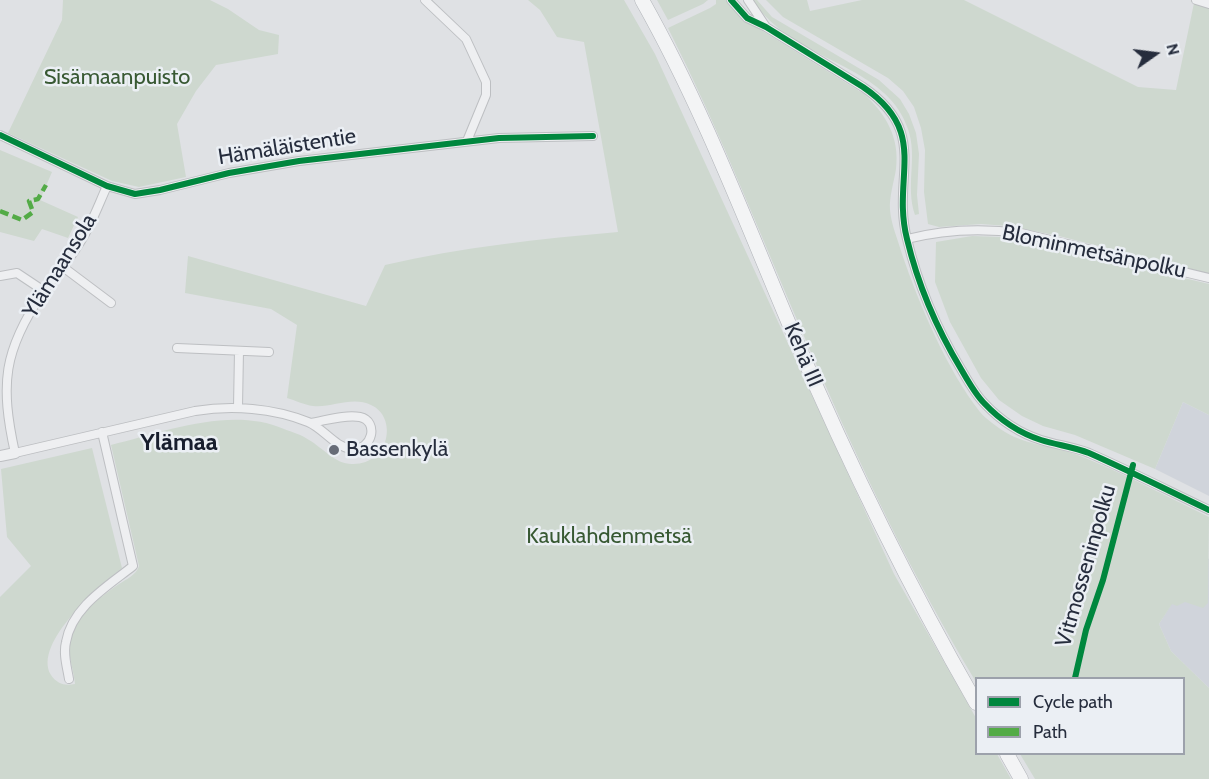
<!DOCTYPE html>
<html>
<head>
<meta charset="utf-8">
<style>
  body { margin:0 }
  #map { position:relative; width:1209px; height:779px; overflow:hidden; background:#dfe1e4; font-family:Cabin,sans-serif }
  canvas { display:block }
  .legend { position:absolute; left:975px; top:677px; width:210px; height:78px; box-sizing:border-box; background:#ebeff4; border:2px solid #9ca1ab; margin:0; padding:8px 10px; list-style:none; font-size:18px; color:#262d3d }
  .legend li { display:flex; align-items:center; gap:12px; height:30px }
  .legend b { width:30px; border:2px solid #9ca1ab }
  .north { position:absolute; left:1125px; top:24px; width:60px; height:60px; -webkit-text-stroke:4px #ebeff4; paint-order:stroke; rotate:76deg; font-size:16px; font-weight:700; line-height:24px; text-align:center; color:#262d3d }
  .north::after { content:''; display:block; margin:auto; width:21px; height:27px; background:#262d3d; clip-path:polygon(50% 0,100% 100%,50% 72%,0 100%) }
</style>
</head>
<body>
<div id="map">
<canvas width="1209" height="779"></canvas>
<ul class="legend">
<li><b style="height:8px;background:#00873e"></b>Cycle path</li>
<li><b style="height:8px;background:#53ab46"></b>Path</li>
</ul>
<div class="north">N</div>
</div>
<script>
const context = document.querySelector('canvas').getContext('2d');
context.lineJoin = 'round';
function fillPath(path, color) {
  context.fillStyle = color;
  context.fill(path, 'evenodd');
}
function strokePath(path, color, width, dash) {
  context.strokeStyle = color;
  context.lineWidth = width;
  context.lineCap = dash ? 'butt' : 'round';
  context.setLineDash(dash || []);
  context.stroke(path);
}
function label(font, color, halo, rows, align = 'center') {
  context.font = font + ' Cabin,sans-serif';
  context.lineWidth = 5;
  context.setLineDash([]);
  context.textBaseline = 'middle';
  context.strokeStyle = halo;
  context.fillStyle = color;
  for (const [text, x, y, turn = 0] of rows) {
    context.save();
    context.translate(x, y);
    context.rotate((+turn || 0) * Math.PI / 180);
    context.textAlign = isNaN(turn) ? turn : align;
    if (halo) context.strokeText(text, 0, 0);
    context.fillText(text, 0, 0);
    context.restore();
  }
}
fillPath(new Path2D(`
  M1183,402l26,13v81l-54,-27z
  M1209,558v130l-38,-37 -12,-27 13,-21z`), '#d0d4db');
fillPath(new Path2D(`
  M63,0h147l18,9 31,21 20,5 -1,19 -62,11 -20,26 -19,33 9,53 -47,10 -27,-6 -104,-48 54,-113z
  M528,0h96l31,54 239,520 82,144v36h21l14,25h-1011v-182l31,-31 -24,-29 -6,-68 91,-21 30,120c-21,17 -90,75 -71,107 6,9 14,11 24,9 -1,-12 -6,-25 -6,-37 0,-28 29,-48 50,-63 8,-5 17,-9 20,-18l-28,-121c54,-13 119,-39 173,-16 8,3 18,6 25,11 14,8 26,24 43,24 38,1 46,-47 19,-59 -19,-9 -39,3 -58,1 -9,-1 -18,-6 -26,-8l10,-73 -26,-16 -86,-16 3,-37 178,50 19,-41c77,-18 154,-26 233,-33l-34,-190 -27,-5 -17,-27z
  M657,0h51l-5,4 -35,16z
  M716,0h10l14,17 124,77c22,20 36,44 32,75 -2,13 -7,28 -6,41 1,14 8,30 12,44 17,50 45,116 78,158 6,7 17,15 25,20 24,14 48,14 73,23 45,18 88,41 131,62l-1,86 -5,5 -18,-6 -8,4 -5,-2 -13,20 12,27 38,37v91h-174l-15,-25h164v-76h-208v4c-62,-103 -115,-214 -163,-325 -48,-110 -91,-222 -145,-329l42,-20 6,-4z
  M751,0h6l15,17 107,63 21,19 9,15 7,19 3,21 -2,41 2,19 -4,1c-10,-30 3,-57 -7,-86 -18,-56 -91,-67 -131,-102 -10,-8 -18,-18 -26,-27z
  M766,0h41l3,11 52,-11h102l174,87 38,3 18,-87 15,5v266l-150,-38 -51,-10 -27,-2 -42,3 -11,-3 -4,-32 1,-42 -4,-22 -7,-21 -11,-16 -15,-13 -105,-61z
  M0,150l52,22 -12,28 38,17 -10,21 -26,-9 -8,12 -34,-9z
  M972,236l30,1 36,6 171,41v131l-26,-13 -28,67 -80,-34 -32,-9 -21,-10 -23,-16 -18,-22 -31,-56 -15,-40 1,-40z`), '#ced8cf');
const minor = new Path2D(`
  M425,0l41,39 20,43v13l-19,46
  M731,0l16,18 19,9 97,60c68,46 28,89 44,152 11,46 30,90 54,130 7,12 14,25 23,34 16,17 35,30 57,37 16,5 33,7 48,13 41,18 80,38 120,57
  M748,0l18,27
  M1196,0l13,4
  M0,135l107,51 28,8 25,-4 69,-17 70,-12 200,-23 94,-2
  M107,186c-9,20 -16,40 -28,58 -10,17 -25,32 -36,48 -40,59 -43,92 -28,161l180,-42c37,-6 78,-3 113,11 15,6 27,25 43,27 22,2 28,-28 9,-32 -15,-3 -36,4 -50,6
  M907,239c38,-10 75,-11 114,-6l188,45
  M63,267l48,36
  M0,276l17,-3 27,18
  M177,348l92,4
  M238,407l1,-56
  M69,679c-2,-12 -6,-25 -3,-37 6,-35 42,-56 67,-76l-31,-134`);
const tertiary = new Path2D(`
  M0,456l15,-3`);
const trunk = new Path2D(`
  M642,0c61,108 105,225 153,338 54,126 113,247 181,365
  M1007,754l14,25`);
strokePath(minor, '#bdbfc2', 10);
strokePath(tertiary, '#bdbfc2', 12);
strokePath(trunk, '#b1b4b9', 15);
strokePath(minor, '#eeeff1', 8);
strokePath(tertiary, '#eeeff1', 10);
strokePath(trunk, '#f3f4f5', 14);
strokePath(new Path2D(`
  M0,211l22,9 11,-8 -4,-11 9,-2 8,-14`), '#53ab46', 4.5, [9, 4.5]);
strokePath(new Path2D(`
  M731,0l16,18 19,9 97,60c68,46 28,89 44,152 11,46 30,90 54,130 7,12 14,25 23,34 16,17 35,30 57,37 16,5 33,7 48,13 41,18 80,38 120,57
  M0,135l107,51 28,8 25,-4 69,-17 70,-12 200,-23 94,-2
  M1075,678l11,-48 17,-50 30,-115`), '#00873e', 6);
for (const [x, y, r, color] of [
  [334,450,6,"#676c77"]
]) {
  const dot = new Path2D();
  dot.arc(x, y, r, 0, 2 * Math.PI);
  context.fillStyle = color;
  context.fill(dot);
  strokePath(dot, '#ebeff4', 2);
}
label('22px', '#385933', '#ebeff4', [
  ["Sisämaanpuisto",117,78],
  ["Kauklahdenmetsä",609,537]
]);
label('22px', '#262d3d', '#ebeff4', [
  ["Hämäläistentie",287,147,-9],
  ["Blominmetsänpolku",1094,252,12],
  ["Ylämaansola",60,266,-58],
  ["Kehä III",803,355,67],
  ["Vitmosseninpolku",1086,566,-74]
]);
label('22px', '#262d3d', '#ebeff4', [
  ["Bassenkylä",346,450]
], 'left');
label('bold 24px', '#181e2e', '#ebeff4', [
  ["Ylämaa",179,443]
]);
</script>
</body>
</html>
